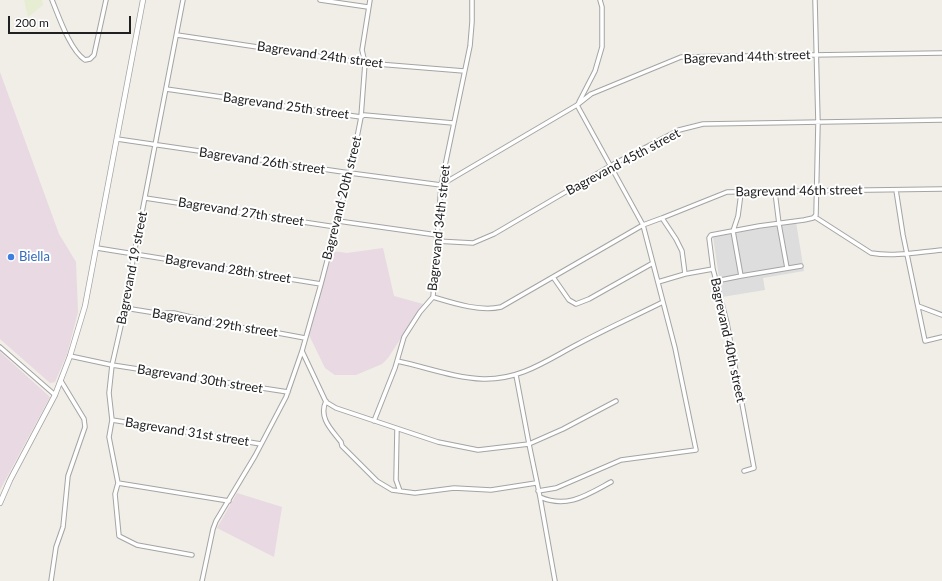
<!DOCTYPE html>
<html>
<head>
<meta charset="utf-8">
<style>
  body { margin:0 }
  #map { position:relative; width:942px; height:581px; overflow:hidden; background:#f0eee6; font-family:Lato,sans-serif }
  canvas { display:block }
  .scale { position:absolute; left:8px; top:16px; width:123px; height:18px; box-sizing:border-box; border:2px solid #202020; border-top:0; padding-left:5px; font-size:12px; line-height:14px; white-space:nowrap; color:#202020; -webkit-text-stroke:3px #fff; paint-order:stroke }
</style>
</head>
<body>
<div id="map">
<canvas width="942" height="581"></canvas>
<div class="scale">200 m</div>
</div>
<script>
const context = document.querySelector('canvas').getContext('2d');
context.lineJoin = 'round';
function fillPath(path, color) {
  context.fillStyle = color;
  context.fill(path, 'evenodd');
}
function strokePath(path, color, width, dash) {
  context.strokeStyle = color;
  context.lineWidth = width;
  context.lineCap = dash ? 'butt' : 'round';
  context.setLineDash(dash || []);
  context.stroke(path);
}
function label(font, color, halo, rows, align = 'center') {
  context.font = font + ' Lato,sans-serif';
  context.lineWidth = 4;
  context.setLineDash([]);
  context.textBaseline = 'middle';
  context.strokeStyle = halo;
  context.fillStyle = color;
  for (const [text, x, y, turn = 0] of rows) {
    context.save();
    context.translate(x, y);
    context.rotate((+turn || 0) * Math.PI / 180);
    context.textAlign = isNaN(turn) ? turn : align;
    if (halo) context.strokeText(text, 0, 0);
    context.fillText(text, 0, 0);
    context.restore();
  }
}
fillPath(new Path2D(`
  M796,222l8,49 -41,7 2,12 -43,7 -9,-60z`), '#dedddd');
fillPath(new Path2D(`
  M0,72l59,162 17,28 2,50 -11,42 -12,28 -5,1 -50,-44z
  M383,248l11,48 29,8 -35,54 -6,6 -26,11h-21l-10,-7 -16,-33 23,-84 15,2z
  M0,352l50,45 -50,93z
  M237,493l45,14 -8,50 -57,-29z`), '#e8d9e2');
fillPath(new Path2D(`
  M24,0h18l1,5 -15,12z`), '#e6edd3');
const minor = new Path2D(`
  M52,0c7,17 18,50 33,60l5,-1 4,-4 12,-55
  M183,0l-49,254 -9,54 -13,57 -3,28 3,27 -3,17 9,46 -3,11 4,42 18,9 55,10
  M320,0l48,7
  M177,35l188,28 99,8
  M166,89l195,28 3,-2 89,8
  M579,102l16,-31 7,-24v-40l-2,-7
  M577,105l66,120 19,-7 14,21 6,12 3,23 28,-5 14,54 27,145 -10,3
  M117,139l233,34 91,12 136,-80 14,-11 90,-37 261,-4
  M896,190l7,45 22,106 17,-4
  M775,192l4,32 8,44
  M741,193l-3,23 -5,15 8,45 60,-10
  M145,198l191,29
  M815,217l56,36c23,4 48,-1 71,-3
  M662,218l65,-26 215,-3
  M338,221l99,14
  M436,241l37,2 21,-9 116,-68 69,-36 24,-6 239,-4
  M97,248l224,36
  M713,269l-4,-31 2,-3 48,-9 45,-6 9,-2 3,-3 2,-92 -3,-123
  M553,277l16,23 7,4 13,-5 64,-36
  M716,281l25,-5
  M658,282l27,-8
  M433,297c20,6 47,15 68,10l142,-82 32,123 21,102 -75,10 -65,28 -18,3
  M918,306l24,9
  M125,308l31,5h18l54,13 34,4 43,8
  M0,347l55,48
  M302,351l24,51 10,6 102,34 40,8 51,-6 11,53c27,12 47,-2 71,-15
  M70,356l42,9 176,27
  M397,361c29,6 57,17 86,18 38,1 64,-19 95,-35 28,-15 57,-28 85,-42
  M516,375l13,69 34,-15 53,-28
  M326,401c-8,17 6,29 15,41l1,4 35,35 15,9 23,3 39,-5 37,2 45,-7
  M112,420l149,24
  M374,421l21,-53 9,-31 16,-25 13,-15 8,-112 29,-139 2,-24v-22
  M397,429l-1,51 4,11
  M118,483l111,18
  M540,497l15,84
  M51,581l5,-34 7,-20 5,-51 17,-49 -1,-8 -23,-38
  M202,581l11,-52 3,-8 39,-65 31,-59 16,-46 19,-67 29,-111 11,-56 4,-54 -3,-13 8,-50`);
const tertiary = new Path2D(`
  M0,503l10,-23 45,-85 15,-39 15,-50 58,-306`);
strokePath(minor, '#a4a4a4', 5.5);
strokePath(tertiary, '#a4a4a4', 6);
strokePath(minor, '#fff', 3.5);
strokePath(tertiary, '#fff', 4.5);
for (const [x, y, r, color] of [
  [11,257,4,"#3f7fe0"]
]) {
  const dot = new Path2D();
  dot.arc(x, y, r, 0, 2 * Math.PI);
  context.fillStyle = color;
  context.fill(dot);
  strokePath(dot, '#fff', 1.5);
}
label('13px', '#202020', '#fff', [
  ["Bagrevand 24th street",320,55,8],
  ["Bagrevand 44th street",747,57,-2],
  ["Bagrevand 25th street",286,106,8],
  ["Bagrevand 26th street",262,161,8],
  ["Bagrevand 45th street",623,162,-28],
  ["Bagrevand 46th street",799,191,-1],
  ["Bagrevand 20th street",342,198,-76],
  ["Bagrevand 27th street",241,212,9],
  ["Bagrevand 34th street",439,228,-84],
  ["Bagrevand 19 street",132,268,-79],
  ["Bagrevand 28th street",228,269,9],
  ["Bagrevand 29th street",215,323,9],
  ["Bagrevand 40th street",728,340,78],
  ["Bagrevand 30th street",200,379,9],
  ["Bagrevand 31st street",187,432,9]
]);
label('13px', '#366cbe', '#fff', [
  ["Biella",19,257]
], 'left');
</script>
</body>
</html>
